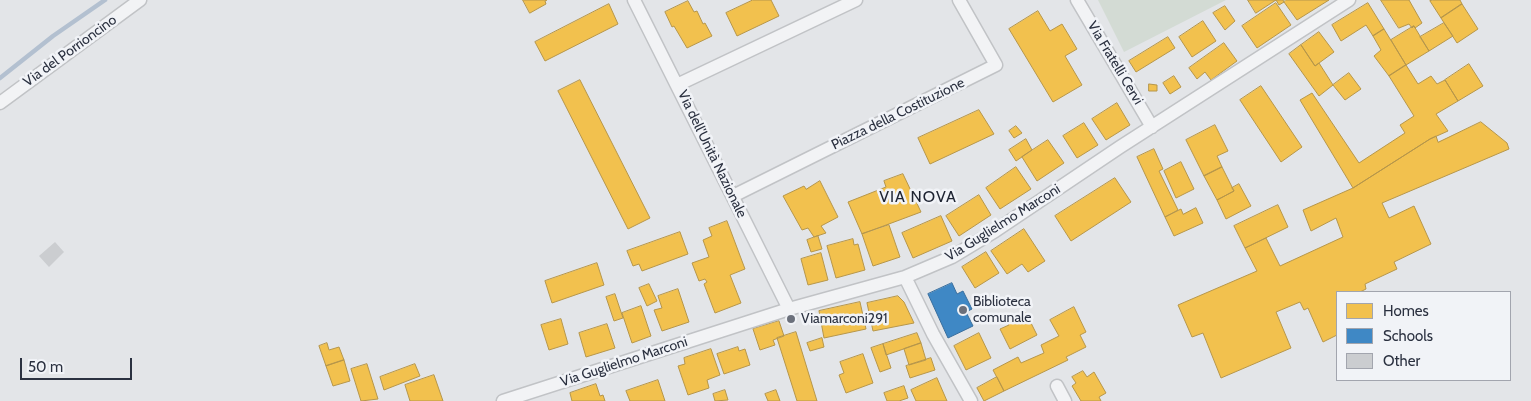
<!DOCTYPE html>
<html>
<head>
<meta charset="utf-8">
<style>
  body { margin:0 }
  #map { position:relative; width:1531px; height:401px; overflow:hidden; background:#e3e5e8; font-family:Cabin,sans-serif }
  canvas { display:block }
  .legend { position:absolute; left:1336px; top:291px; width:175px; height:90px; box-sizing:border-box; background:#f1f3f7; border:1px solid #a2a5ae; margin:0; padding:6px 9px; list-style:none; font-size:15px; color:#2b3140 }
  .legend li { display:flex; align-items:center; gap:10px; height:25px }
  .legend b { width:25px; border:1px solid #a2a5ae }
  .scale { position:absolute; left:20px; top:358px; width:112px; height:22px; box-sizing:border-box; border:2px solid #2b3140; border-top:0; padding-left:6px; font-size:15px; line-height:18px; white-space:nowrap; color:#2b3140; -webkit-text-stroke:4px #f1f3f7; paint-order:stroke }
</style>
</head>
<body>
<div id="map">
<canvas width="1531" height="401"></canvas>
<ul class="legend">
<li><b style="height:14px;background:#f2c14e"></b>Homes</li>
<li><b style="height:14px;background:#3f88c5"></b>Schools</li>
<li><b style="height:14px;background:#cbcdd0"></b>Other</li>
</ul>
<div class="scale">50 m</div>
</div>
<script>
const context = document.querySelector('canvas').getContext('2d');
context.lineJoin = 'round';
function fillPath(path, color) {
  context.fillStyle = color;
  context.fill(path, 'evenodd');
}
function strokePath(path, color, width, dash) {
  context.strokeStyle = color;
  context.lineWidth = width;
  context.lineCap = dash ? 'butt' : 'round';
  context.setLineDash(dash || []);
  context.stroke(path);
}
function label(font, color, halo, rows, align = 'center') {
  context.font = font + ' Cabin,sans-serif';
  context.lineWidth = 5;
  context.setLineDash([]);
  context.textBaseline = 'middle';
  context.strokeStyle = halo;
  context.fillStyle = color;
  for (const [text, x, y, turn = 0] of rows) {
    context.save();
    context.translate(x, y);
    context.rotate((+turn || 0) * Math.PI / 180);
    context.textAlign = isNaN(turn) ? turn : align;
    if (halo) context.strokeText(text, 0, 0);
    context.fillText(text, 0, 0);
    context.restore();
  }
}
fillPath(new Path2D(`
  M1098,0h128l-102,52z`), '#d3dbd4');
const homes = new Path2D(`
  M523,0h24l-2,1 1,3 -16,9z
  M753,0h18l8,16 -42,20 -11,-23z
  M1248,0h35l1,2 -5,3 -3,-5 -20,13z
  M1286,0h43l-32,20 -13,-18z
  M1381,0h28l13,23 -7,5 -1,-2 -2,2 -3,-4 -10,4z
  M1433,0h27l2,4 -21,14 -11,-17z
  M688,1l6,11 3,-1 6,13 2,-1 7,13 -25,12 -13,-22 -2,1 -7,-15z
  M1276,3l15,22 -34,23 -15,-22z
  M1368,3l16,26 -11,7 -7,-11 -25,16 -9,-16z
  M609,4l9,20 -73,37 -10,-19z
  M1462,4l16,25 -21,14 -16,-25z
  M1225,6l10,15 -10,9 -12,-17z
  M1038,11l12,20 12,-7 15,25 -12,7 17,29 -29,17 -44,-73z
  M1203,21l13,20 -24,16 -13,-20z
  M1444,23l9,13 -24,15 -9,-14z
  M1414,26l15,25 -23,14 -15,-25z
  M1384,29l22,36 -17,11 -15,-20 7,-6 -8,-14z
  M1319,32l15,20 -19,14 -14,-21z
  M1168,37l7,11 -39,24 -7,-11z
  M1224,43l13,18 -26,19 -6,-8 -8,7 -8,-11z
  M1301,45l14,21 4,-3 14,22 -14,11 -30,-42z
  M1469,64l14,22 -25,15 -13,-21z
  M1406,65l12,19 13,-8 6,8 8,-4 13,21 -22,13 12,17 -18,8 -77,49 -53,-88 12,-7 47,70 46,-30 -5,-8 14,-9 -25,-40z
  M1349,73l12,16 -16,11 -12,-15z
  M1174,76l7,11 -11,7 -7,-11z
  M580,80l70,138 -22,11 -70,-138z
  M1149,84l8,1v6h-8z
  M1261,86l41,61 -21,15 -41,-62z
  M1117,103l13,22 -24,15 -14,-21z
  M979,110l15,24 -64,30 -12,-26z
  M1481,122l26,21 2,6 -127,54 7,15 25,-12 17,38 -37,18 3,7 -32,15 1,5 -6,3h-23v43l-14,7 -15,-34 -4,2 -4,-8 -24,10 15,36 -70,30 -18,-45 -11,4 -14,-32 79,-34 -12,-23 21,-10 14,28 63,-29 -7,-19 -25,13 -8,-21 50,-22 77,-49 6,-3 2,6z
  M1084,123l14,22 -21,13 -14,-22z
  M1215,125l13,26 -11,5 5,11 -18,9 -18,-36z
  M1016,126l6,7 -8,5 -5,-7z
  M1026,139l6,11 -16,11 -7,-11z
  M1048,140l16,23 -27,18 -15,-24z
  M1154,149l9,20 -4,2 19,39 -13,7 -28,-60z
  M1181,162l13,27 -18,9 -12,-27z
  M1016,167l15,22 -31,20 -14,-21z
  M1222,167l12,24 -17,9 -13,-24z
  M903,174l18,38 -59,22 -14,-32 38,-15 -2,-6z
  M1115,178l16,24 -60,39 -16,-25z
  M820,181l18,36 -17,9 5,7 -12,4 -6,-9 -6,2 -19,-34 21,-10 2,3z
  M1239,184l12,22 -25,13 -9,-19 17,-9 -2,-3z
  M979,195l12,20 -32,21 -13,-20z
  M1278,205l10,22 -43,21 -11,-22z
  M1196,208l7,15 -29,13 -9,-19 16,-8 2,5z
  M941,216l11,25 -39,17 -11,-25z
  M727,221l18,48 -15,6 11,28 -26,10 -11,-29 3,-2 -2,-3 -6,2 -7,-18 17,-6 -6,-17 9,-4 -3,-8z
  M889,225l11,32 -27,9 -11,-32z
  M1024,229l21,32 -17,11 -6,-8 -15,10 -16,-23z
  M680,232l8,22 -46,17 -3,-7 -6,2 -6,-15z
  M818,236l4,13 -11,3 -4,-12z
  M853,239l1,6 4,-1 7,26 -29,8 -9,-32z
  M986,252l13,21 -24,15 -13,-21z
  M821,253l7,27 -20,5 -7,-26z
  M597,263l7,22 -52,18 -7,-22z
  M649,284l8,17 -10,5 -8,-18z
  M678,289l11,33 -27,9 -8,-21 8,-2 -4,-12z
  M615,294l8,24 -9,3 -8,-24z
  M898,296l6,6 10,21 -41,8 -6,-28z
  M860,302l6,27 -42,9 -5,-27z
  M641,306l10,30 -19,7 -10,-30z
  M1074,307l12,25 -6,3 6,12 -20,10 2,3 -64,31 -11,-21 25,-13 3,6 23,-10 -3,-8 18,-9 -9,-16z
  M1026,313l11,22 -27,14 -10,-20 9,-4 -2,-2z
  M561,319l7,25 -19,6 -8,-25z
  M779,321l5,15 -11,4 2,5 -15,5 -7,-21z
  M607,324l8,24 -29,9 -7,-24z
  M796,332l21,69h-20l-20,-63z
  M917,333l4,10 -35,12 -3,-11z
  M979,333l12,25 -25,12 -12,-24z
  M822,338l2,9 -14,4 -3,-8z
  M327,343l2,7 10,-3 5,13 -18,6 -7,-20z
  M921,343l5,17 -17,5 -5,-16z
  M883,344l8,24 -11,4 -9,-24z
  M738,347l1,4 6,-2 5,16 -26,9 -7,-20z
  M711,349l9,26 -13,5 2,8 -21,7 -10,-29 7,-2 -1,-6z
  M863,354l10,29 -27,10 -7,-18 5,-2 -4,-11z
  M931,358l4,12 -25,8 -4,-12z
  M344,360l6,21 -17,5 -7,-20z
  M367,364l11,35 -17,2 -10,-32z
  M415,364l5,12 -36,14 -4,-13z
  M1083,371l4,6 7,-5 12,21 -7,4 2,4h-20l-9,-15 4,-3 -4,-6z
  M434,375l9,26h-33l-5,-16z
  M997,377l7,14 -20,10 -7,-13z
  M937,378l10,23h-31l-5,-11z
  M658,380l7,21h-35l-4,-10z
  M596,384l4,12 3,-1 2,6h-33l-2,-8z
  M904,386l4,12 -9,3h-12l-3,-8z
  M725,390l3,10 -13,1 -2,-7z
  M776,390l4,11h-12l-3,-7z`);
fillPath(homes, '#f2c14e');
strokePath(homes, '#b6964a', 1);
const schools = new Path2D(`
  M952,283l5,11 6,-3 9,18 -6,3 7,14 -25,12 -20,-44z`);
fillPath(schools, '#3f88c5');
strokePath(schools, '#396e9d', 1);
strokePath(new Path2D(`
  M0,78l53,-42 52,-36`), '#b3c0d0', 4.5);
fillPath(new Path2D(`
  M55,242l9,10 -15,15 -10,-11z`), '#cbcdd0');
const minor = new Path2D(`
  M634,0l155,309
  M1077,0l75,127
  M677,85l179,-85
  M0,103l140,-103
  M733,196l263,-131 -37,-65
  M905,277l28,57 38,67
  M1057,386l8,15
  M503,401l286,-92 116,-32 47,-20 43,-26 125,-84 229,-147`);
strokePath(minor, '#c1c3c6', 15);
strokePath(minor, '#f2f3f5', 12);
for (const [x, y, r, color] of [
  [963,310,5,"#6b707b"],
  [791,319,5,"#6b707b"]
]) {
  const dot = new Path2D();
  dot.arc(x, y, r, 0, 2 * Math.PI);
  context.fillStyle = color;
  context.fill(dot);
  strokePath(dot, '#f1f3f7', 2);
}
label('14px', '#2b3140', '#f1f3f7', [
  ["Via del Porrioncino",70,51,-36],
  ["Via Fratelli Cervi",1115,63,59],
  ["Piazza della Costituzione",898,114,-26],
  ["Via dell'Unità Nazionale",712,154,64],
  ["Via Guglielmo Marconi",1003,223,-32],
  ["Via Guglielmo Marconi",624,362,-18]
]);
label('14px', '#2b3140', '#f1f3f7', [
  ["Biblioteca",973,302],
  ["comunale",973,318],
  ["Viamarconi291",801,319]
], 'left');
context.letterSpacing = '1px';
label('16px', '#1d2331', '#f1f3f7', [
  ["VIA NOVA",918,197]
]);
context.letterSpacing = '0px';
</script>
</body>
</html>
